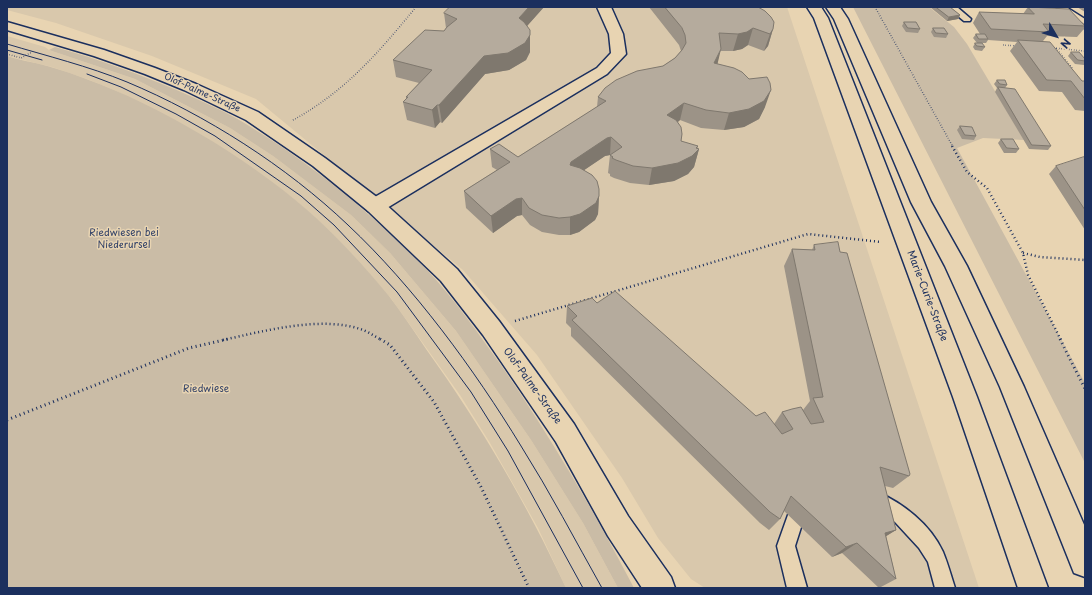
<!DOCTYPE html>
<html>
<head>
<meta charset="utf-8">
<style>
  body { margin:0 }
  #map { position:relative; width:1092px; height:595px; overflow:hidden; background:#e8d4b2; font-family:"Playpen Sans",sans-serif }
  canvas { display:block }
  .frame { position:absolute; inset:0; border:8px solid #1b2f5e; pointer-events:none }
  .north { position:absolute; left:1036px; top:16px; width:40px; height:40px; -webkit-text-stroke:3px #e8d4b2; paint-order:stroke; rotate:128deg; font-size:11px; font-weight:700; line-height:16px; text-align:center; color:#1b2f5e }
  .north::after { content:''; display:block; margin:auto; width:14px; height:18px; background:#1b2f5e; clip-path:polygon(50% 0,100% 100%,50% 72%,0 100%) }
</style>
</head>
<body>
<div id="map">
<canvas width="1092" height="595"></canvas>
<div class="frame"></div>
<div class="north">N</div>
</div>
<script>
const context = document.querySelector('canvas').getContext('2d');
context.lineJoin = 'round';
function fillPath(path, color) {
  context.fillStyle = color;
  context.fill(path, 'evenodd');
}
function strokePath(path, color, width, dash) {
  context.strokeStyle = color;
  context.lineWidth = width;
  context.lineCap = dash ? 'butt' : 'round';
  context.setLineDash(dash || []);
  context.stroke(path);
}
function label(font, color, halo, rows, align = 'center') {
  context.font = font + ' "Playpen Sans",sans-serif';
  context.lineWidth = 3;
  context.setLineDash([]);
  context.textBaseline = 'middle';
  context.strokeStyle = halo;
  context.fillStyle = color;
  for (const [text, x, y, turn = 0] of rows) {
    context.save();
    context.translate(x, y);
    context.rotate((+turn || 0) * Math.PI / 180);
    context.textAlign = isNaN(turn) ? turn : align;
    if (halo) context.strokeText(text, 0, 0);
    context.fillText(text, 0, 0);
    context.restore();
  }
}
fillPath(new Path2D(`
  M7,7h780l192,581h-274l-14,-9 -33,-41 -36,-60 -85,-123 -74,-85 -207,-171 -104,-43 -96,-33 -49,-13z
  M7,36l38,11 4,3 86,29 95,49 43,28 78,59 39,38 66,78 75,109 52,83 35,65h-52l-28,-60 -48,-85 -30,-48 -70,-98 -61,-67 -35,-31 -42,-31 -43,-28 -40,-23 -55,-27 -27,-11 -35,-12 -45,-11z`), '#d9c8ac');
fillPath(new Path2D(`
  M853,7h76l25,20 13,17 57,96 -41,-2 -26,10 128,235v80z
  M55,47c43,12 84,27 124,44 22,10 46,20 67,33 66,40 128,91 182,147 27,29 50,62 73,94 49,71 93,146 133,223h-16l-35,-65 -52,-83 -75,-109 -66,-78 -39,-38 -78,-59 -43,-28 -95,-49 -86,-29z
  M7,56c15,5 32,7 47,12 20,6 41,14 60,22 73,31 159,85 215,140 21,21 41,43 60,66 13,17 25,35 37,53 55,77 100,153 140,239h-559z`), '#cabca6');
const lane = new Path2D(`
  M947,7h10l14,12 -1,2h-6z
  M1056,7h10l19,12v7z
  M875,491c28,12 55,33 68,61 5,12 8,24 12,36h-20l-7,-26 -9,-14 -24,-26 -18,-12 -8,-4 -3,-6 3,-6z
  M794,512l6,3 3,6 -8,25 12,42h-20l-10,-42 11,-31z`);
const street = new Path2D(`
  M597,7h14l12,27 3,20 -19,20 -225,137 -7,2 -7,-2 -3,-5 3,-5 229,-133 14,-15 -2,-19z`);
const secondary = new Path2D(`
  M7,22l97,28 51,18 41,16 62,28 67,46 57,43 75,68 42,52 75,103 54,92 43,61 4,11h-33l-34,-52 -52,-94 -73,-107 -42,-54 -73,-70 -55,-45 -67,-46 -62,-30 -39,-16 -51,-18 -87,-26z`);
const primary = new Path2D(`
  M807,7h14l7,11 149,379 71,191h-30l-65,-191 -139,-379z
  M826,7h14l8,12 83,183 36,64 57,121 61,140v50l-11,-4 -74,-186 -55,-121 -34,-64 -77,-183z`);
strokePath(lane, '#1b2f5e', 3);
strokePath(street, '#1b2f5e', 3);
strokePath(secondary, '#1b2f5e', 3);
strokePath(primary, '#1b2f5e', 3);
strokePath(new Path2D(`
  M875,7l78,140
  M1003,45l14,1
  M1054,48l31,3
  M1056,48l16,20
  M7,54l14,4 11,-6
  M293,120c52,-28 86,-68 123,-113`), '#1b2f5e', 1.5, [0.5, 2]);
strokePath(new Path2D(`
  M952,146l15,26 20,16 36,65 5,22 33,65
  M1023,253l17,4 45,3
  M515,321l293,-87 73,8
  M223,340c41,-9 100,-25 140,-10 6,2 12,7 19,10`), '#1b2f5e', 2.5, [1, 3]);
strokePath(new Path2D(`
  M380,339l10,6 44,57 47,85 48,101
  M1060,339l25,50
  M7,420l182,-72 39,-9`), '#1b2f5e', 3, [1, 3.5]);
fillPath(lane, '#e8d4b2');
fillPath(street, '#e8d4b2');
fillPath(secondary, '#e8d4b2');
fillPath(primary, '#e8d4b2');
strokePath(new Path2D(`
  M7,44c40,12 81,22 120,38 79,33 159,84 221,143 66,62 126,144 173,221 29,46 54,94 81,142
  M7,50l35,10
  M87,74l34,13 55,27 39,22 86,60 33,29 63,67 74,100 37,59 75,137`), '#1b2f5e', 1);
fillPath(new Path2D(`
  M544,7l-17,19 3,26 -4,8 -17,10 -24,4 -43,49 -2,-1 -5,6 -28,-8 -4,-18 3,-3v-2l13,-14 -23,-6 -3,-17 51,-29 2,-3 -2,-15z
  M649,7h109l15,22 -5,17 -4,5 -16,-6 -6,4 -9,2h-13l-3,13 48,43 -6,12 -15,8 -20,3 -23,-2 -21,-8 -3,3 5,11 -1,7 18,8 -5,18 -6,7 -14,7 -25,4 -19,-2 -16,-5 -4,-2v-2l-2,-1 2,-18 -5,1 -21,14 15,26 -1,18 -3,6 -16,12 -9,3h-11l-17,-3 -12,-7 -8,-10 -5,1 -24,17 -27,-25 -2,-17 33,-21 -5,-3 -2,-18 28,8 79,-50 1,-10 65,-31 12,-8 6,-7 -2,-6z
  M930,7h20l10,8 -2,4 -11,2z
  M1028,7l52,14 5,3v5l-2,1 -6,7 -30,-1 -4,5 39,40h3v30l-10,-1 -13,-18 -23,-1 -29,-40 7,-9 -29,-2 -2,3h-9l-4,-5 3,-4h4l-7,-11 6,-11 44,2z
  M1077,7h8v5z
  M904,22l16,7 -2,4 -12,-1 -4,-6z
  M933,28l15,6 -2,4 -12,-1 -3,-5z
  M975,43l10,4 -3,4 -7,-1 -2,-3z
  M1071,52l14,7v4l-1,2 -9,-1 -7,-8z
  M997,80l10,5 -2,3 46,58 -3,4 -19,-1 -34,-57 2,-4 -3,-4z
  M960,126l16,10 -2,4 -12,-1 -5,-9z
  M1001,139l18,10 -3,4h-12l-6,-10z
  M1085,159v71l-36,-56 7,-8z
  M814,245l95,231 -16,12 -8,-2 11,44 -10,6 10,43 -17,9 -37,-35 -10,4 -48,-46 -4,8 -11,11 -9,-7 -189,-187v-8l-5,-5 1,-17 30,-3 159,113 18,8 8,-12 21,-2 7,-9 -26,-135 8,-17 20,1z`), '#9c9387');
fillPath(new Path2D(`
  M529,7h15l-25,28v-17z
  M960,15l-2,4 -11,2 2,-4z
  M753,28l-5,17 -6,4 -9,2 5,-17z
  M773,29l-5,17 -4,5 6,-17z
  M530,35v17l-4,8 -17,10 -24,4 -43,49 -3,-18 45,-49z
  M721,49l-4,17 -3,-3z
  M771,90l-6,17 -6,12 -15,8 -20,3 5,-17z
  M684,103l-4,17 -16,12 3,-17z
  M437,105l3,17 -5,6 -3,-18z
  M611,137l-1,18 -5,1 -34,23 -1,-14 1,-3 36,-24z
  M698,146l-2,6 3,-3 -5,18 -6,7 -14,7 -25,4 3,-17 44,-20z
  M599,196l-1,18 -3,6 -16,12 -9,3v-18z
  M522,198v17l-5,1 -24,17 -2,-17 25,-17z
  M896,530l-16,10 5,-7z
  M857,543l-15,10 -10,4 14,-10z`), '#7f786e');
const building = new Path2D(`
  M450,7h79l-10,11 5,4 6,8v5l-5,8 -17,10 -24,3 -45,49h-2l-5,5 -29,-8 5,-5h-2l26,-27 -39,-10 32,-30 19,1 3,-4 10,-8 -13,-6z
  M665,7h93l7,4 6,6 3,5 -1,7 -3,5 -17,-6 -6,4 -9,2 -19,-1 2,16 -7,14 20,5 8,4 7,7 18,-2 3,6 1,7 -7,11 -15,8 -20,4 -23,-3 -22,-7 -17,12 9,5 5,7 1,7 -1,7 17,5 -2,2 3,1 -7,7 -14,7 -26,5 -19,-2 -17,-6 -4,-2 1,-1 -3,-2 12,-8 -11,-10 -4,1 -36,24 -1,3 10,3 12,7 5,6 2,8v7l-3,7 -16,11 -10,3 -11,1 -17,-3 -13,-7 -7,-10 -6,1 -25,17 -27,-25 46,-29 -20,-13 9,-5 19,13 88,-56 -8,-4 7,-9 11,-8 21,-9 26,-5 12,-8 7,-8 4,-7 -1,-8 -3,-7z
  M936,7h14l10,8 -11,2z
  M1028,7l41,2 16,17 -42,-2 6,8 -58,-3 -12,-17 55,2z
  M904,22h12l4,7 -12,-1z
  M933,28h11l4,6 -12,-1z
  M976,34h9l3,5h-9z
  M1018,40l32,2 32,39h3v18l-14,-18 -24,-1z
  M975,43h7l3,4 -8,-1z
  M1071,52h8l6,7v2l-7,-1z
  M997,80h8l2,5 -7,-1z
  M998,87l17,2 36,57 -19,-1z
  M960,126l12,1 4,9 -11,-1z
  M1001,139h12l6,10 -12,-1z
  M1084,157l1,2v51l-29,-44z
  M838,242l2,10 7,1 63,221 -1,2 -29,-9 16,63 -11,3 11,46 -39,-36 -11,4 -55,-51 -11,23 -10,-7 -198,-192 5,-4 -10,-10 25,-8 5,5 18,-12 141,125 9,-4 17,22 11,-5 -11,-17 10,-3 9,-2 10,17 13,-2 -11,-24 10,-1 -31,-148 23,1 -1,-5z`);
fillPath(building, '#b5ab9d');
strokePath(building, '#7f786e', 1);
label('9px', '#1b2f5e', '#e8d4b2', [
  ["Olof-Palme-Straße",202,93,24]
]);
label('10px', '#354469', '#e8d4b2', [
  ["Riedwiesen bei",124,233],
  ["Niederursel",124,245],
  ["Riedwiese",206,389]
]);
label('10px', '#1b2f5e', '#e8d4b2', [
  ["Marie-Curie-Straße",927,296,69],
  ["Olof-Palme-Straße",532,386,54]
]);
</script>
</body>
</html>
